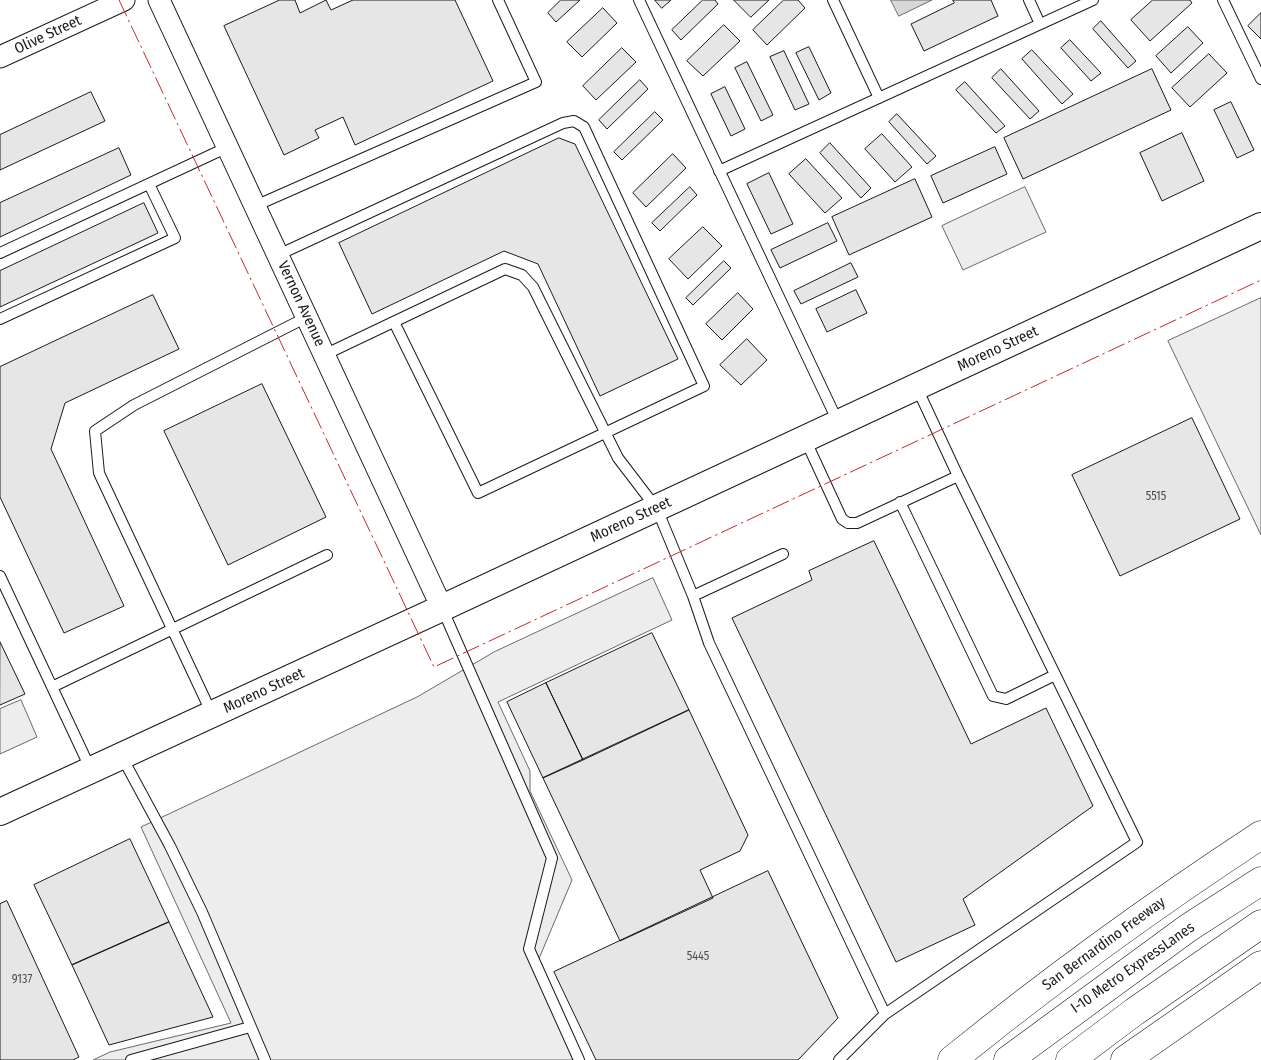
<!DOCTYPE html>
<html>
<head>
<meta charset="utf-8">
<style>
  body { margin:0 }
  canvas { display:block; background:#fff }
</style>
</head>
<body>
<canvas width="1261" height="1060"></canvas>
<script>
const context = document.querySelector('canvas').getContext('2d');
context.lineJoin = 'round';
function fillPath(path, color) {
  context.fillStyle = color;
  context.fill(path, 'evenodd');
}
function strokePath(path, color, width, dash) {
  context.strokeStyle = color;
  context.lineWidth = width;
  context.lineCap = dash ? 'butt' : 'round';
  context.setLineDash(dash || []);
  context.stroke(path);
}
function label(font, color, halo, rows, align = 'center') {
  context.font = font + ' "Fira Sans Condensed",sans-serif';
  context.lineWidth = 4;
  context.setLineDash([]);
  context.textBaseline = 'middle';
  context.strokeStyle = halo;
  context.fillStyle = color;
  for (const [text, x, y, turn = 0] of rows) {
    context.save();
    context.translate(x, y);
    context.rotate((+turn || 0) * Math.PI / 180);
    context.textAlign = isNaN(turn) ? turn : align;
    if (halo) context.strokeText(text, 0, 0);
    context.fillText(text, 0, 0);
    context.restore();
  }
}
const built = new Path2D(`
  M1025,187l21,45 -83,38 -21,-44z
  M1261,298v237l-93,-194z
  M653,578l19,42 -174,82 32,69v20l42,89 -34,81 46,99h-491l17,-8 121,-29 -90,-196 276,-130 77,-45z
  M21,700l16,37 -37,17v-45z`);
fillPath(built, '#ededed');
strokePath(built, '#6a6a6a', 1);
const water = new Path2D(`
  M891,0h41l-33,16z`);
fillPath(water, '#d7d7d7');
strokePath(water, '#6a6a6a', 1);
const building = new Path2D(`
  M280,0h15l5,13 26,-13 5,10 22,-10h102l38,81 -138,64 -12,-28 -28,13 4,8 -35,17 -60,-129z
  M561,0h19l-24,22 -8,-9z
  M655,0h16l-9,8z
  M703,0h12l3,4 -37,36 -9,-10z
  M734,0h35l-18,17z
  M784,0h14l7,8 -38,37 -14,-15z
  M953,0h38l7,16 -74,35 -13,-27 43,-21z
  M1153,0h37l2,3 -42,38 -19,-21z
  M603,8l14,15 -35,34 -15,-15z
  M1261,13v26l-13,-13z
  M1101,21l35,40 -8,7 -35,-39z
  M724,25l16,16 -37,35 -16,-15z
  M1188,27l15,16 -32,30 -15,-17z
  M1070,40l31,33 -10,8 -30,-33z
  M809,47l22,46 -12,7 -23,-47z
  M622,48l14,14 -40,38 -13,-14z
  M1032,50l41,44 -11,10 -40,-45z
  M784,51l25,53 -14,6 -25,-53z
  M1209,54l18,19 -37,34 -18,-19z
  M747,62l26,53 -12,6 -26,-53z
  M1001,69l38,42 -9,8 -38,-41z
  M1152,69l19,41 -148,69 -19,-41z
  M640,80l8,9 -41,40 -8,-9z
  M965,82l40,44 -9,7 -40,-43z
  M725,87l20,42 -14,7 -20,-42z
  M91,92l14,29 -105,49v-35z
  M1231,102l23,48 -17,8 -23,-48z
  M655,112l8,8 -41,40 -8,-8z
  M897,114l39,42 -9,8 -38,-42z
  M1182,133l22,48 -42,20 -22,-48z
  M882,134l30,33 -17,15 -30,-33z
  M559,138l16,6 103,215 -78,37 -62,-132 -34,-13 -132,63 -33,-71z
  M830,143l41,45 -10,10 -41,-45z
  M995,147l12,27 -64,29 -12,-27z
  M119,148l12,27 -131,62v-34z
  M673,154l13,14 -40,39 -13,-14z
  M806,159l36,39 -17,15 -36,-39z
  M769,173l24,51 -22,10 -24,-50z
  M915,179l17,38 -83,38 -17,-38z
  M690,187l7,8 -37,36 -8,-8z
  M144,203l14,30 -158,74v-36z
  M828,223l9,18 -57,27 -9,-18z
  M703,227l19,19 -34,33 -19,-20z
  M724,261l7,7 -38,37 -7,-7z
  M851,263l7,14 -57,27 -7,-13z
  M856,290l11,23 -40,19 -11,-23z
  M738,293l15,16 -31,31 -16,-16z
  M153,295l26,54 -114,54 -14,46 73,157 -60,27 -64,-136v-130z
  M747,339l20,21 -26,25 -21,-20z
  M262,384l64,133 -98,48 -64,-134z
  M1192,418l48,101 -120,57 -48,-101z
  M874,541l97,203 75,-36 47,98 -130,93 12,26 -79,37 -164,-344 80,-38 -3,-9z
  M652,633l37,77 -106,50 -37,-77z
  M0,642l25,52 -25,11z
  M546,683l37,77 -40,18 -36,-76z
  M689,710l59,125 -8,16 -40,19 13,28 -93,43 -77,-163z
  M130,839l39,83 -97,43 -38,-80z
  M768,871l70,147 -40,42h-202l-42,-88z
  M7,901l72,156 -6,3h-73v-156z
  M169,922l44,95 -104,28 -37,-80z`);
fillPath(building, '#e6e6e6');
strokePath(building, '#1a1a1a', 1);
const service = new Path2D(`
  M639,0l199,422
  M833,0l46,98
  M1029,0l11,24
  M1223,0l38,79
  M719,171l374,-171
  M255,206l281,-124 -38,-82
  M0,253l228,-106
  M278,255l285,-132 11,-2 10,6 120,259 -226,107 -84,-171
  M0,319l175,-81 -26,-54
  M324,355l181,-86 17,6 11,12 85,171 39,51 36,87 16,47 176,371 -46,46
  M805,439l37,80 6,4h9l101,-47 -41,-88
  M900,502l93,194 13,3 49,-24
  M0,576l91,194
  M693,596l90,-42
  M442,608l110,250 -23,91 50,111
  M52,687l275,-132
  M212,714l-113,-241 -4,-42 39,-26 173,-88
  M122,757l48,89 32,66 63,148
  M885,1014l252,-172 -179,-366
  M131,1060l119,-33`);
const minor = new Path2D(`
  M159,0l283,608
  M0,57l124,-57`);
const tertiary = new Path2D(`
  M0,812l442,-204 819,-382`);
const motorway = new Path2D(`
  M952,1060c99,-80 202,-155 309,-225
  M1008,1060l180,-132 73,-47
  M1070,1060l64,-48 127,-88
  M1125,1060l136,-95`);
strokePath(service, '#1a1a1a', 12);
strokePath(minor, '#1a1a1a', 23);
strokePath(tertiary, '#1a1a1a', 28);
strokePath(motorway, '#1a1a1a', 29);
strokePath(service, '#fff', 10);
strokePath(minor, '#fff', 21);
strokePath(tertiary, '#fff', 26);
strokePath(motorway, '#fff', 28);
strokePath(new Path2D(`
  M119,0l315,667 827,-387`), '#c62828', 1, [18, 4, 2.5, 4]);
label('12px', '#4d4d4d', null, [
  ["5515",1156,497],
  ["5445",698,957],
  ["9137",22,980]
]);
label('15px', '#1a1a1a', '#fff', [
  ["Olive Street",48,35,-25],
  ["Vernon Avenue",301,304,65],
  ["Moreno Street",998,349,-25],
  ["Moreno Street",631,520,-25],
  ["Moreno Street",264,691,-25],
  ["San Bernardino Freeway",1104,944,-36],
  ["I-10 Metro ExpressLanes",1133,968,-35]
]);
</script>
</body>
</html>
